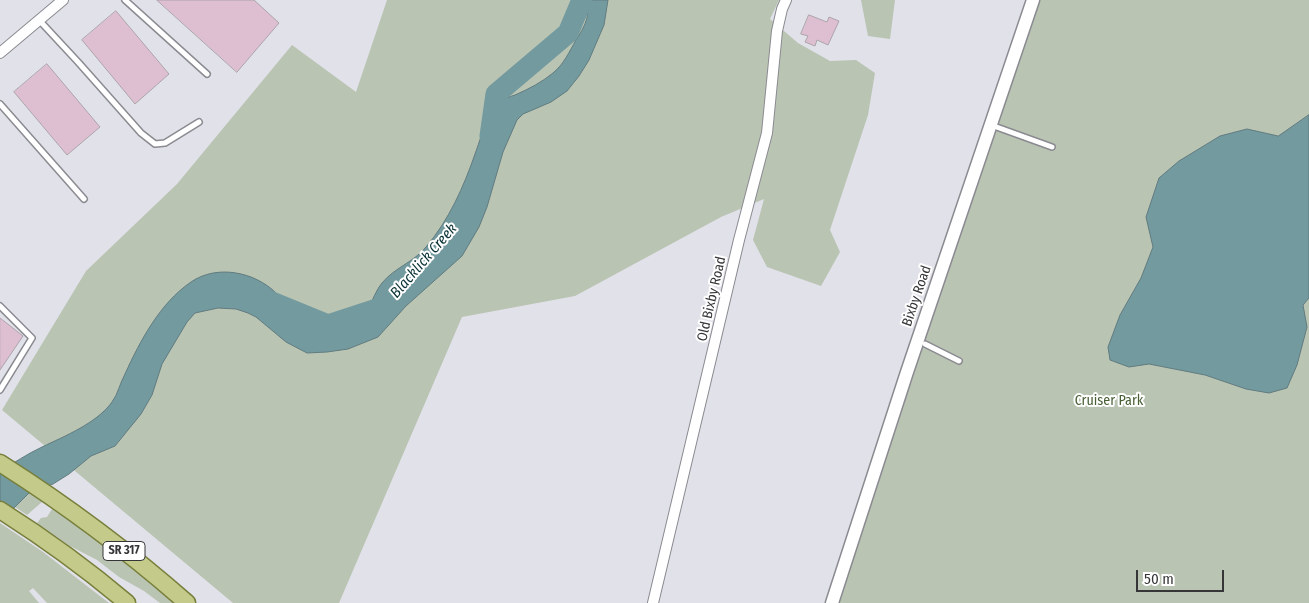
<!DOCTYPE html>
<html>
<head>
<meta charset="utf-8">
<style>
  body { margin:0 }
  #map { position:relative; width:1309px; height:603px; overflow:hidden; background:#e1e1e9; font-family:"Fira Sans Condensed",sans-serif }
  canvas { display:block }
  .scale { position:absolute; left:1136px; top:570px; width:88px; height:22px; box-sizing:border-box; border:2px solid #363639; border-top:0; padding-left:6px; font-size:15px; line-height:18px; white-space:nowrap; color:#363639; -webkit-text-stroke:4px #fff; paint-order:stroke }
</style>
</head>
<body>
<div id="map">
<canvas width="1309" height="603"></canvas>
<div class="scale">50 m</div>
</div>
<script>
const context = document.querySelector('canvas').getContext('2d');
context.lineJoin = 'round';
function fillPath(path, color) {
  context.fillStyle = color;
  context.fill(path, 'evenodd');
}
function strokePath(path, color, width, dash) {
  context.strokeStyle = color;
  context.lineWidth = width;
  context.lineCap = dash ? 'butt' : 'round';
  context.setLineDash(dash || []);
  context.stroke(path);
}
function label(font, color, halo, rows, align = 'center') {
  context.font = font + ' "Fira Sans Condensed",sans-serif';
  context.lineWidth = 4;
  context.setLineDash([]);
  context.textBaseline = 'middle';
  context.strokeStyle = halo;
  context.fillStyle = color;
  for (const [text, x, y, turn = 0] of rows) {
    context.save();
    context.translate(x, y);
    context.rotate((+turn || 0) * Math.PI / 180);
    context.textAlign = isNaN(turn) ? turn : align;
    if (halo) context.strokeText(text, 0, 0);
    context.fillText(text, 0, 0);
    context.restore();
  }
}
fillPath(new Path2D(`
  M387,0h392l-9,19 28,24 32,18 26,-1 19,13 -7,42 -38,115 10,22 -19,34 -54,-19 -14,-27 11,-41 -43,18 -146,79 -113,21 -123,286h-106l-231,-193 84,-139 91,-87 115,-139 64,47z
  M861,0h34l-5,39 -22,-3z
  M1033,0h276v603h-477z
  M29,493l13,9 -15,13 -12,-8z
  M52,509l40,27 82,67h-14l-16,-12 -25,-14 -22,-17 -27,-14 -29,-20 -4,-3 4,-5 6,-1z
  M0,523l43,29 66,51h-62l-14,-15 -4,3 10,12h-39z`), '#bac4b3');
const water = new Path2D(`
  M585,0h23l-4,25 -15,35 -10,16 -12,15 -16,11 -28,12 -6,6 -14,32 -16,55 -8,20 -17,29 -56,50 -28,31 -30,12 -21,3 -20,1 -21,-11 -30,-25 -8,-4 -12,-4 -18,-1 -23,5 -8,9 -25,42 -10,31 -11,19 -26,32 -24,10 -22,18 -16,10 -24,9 -14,14 -15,11v-47c14,-8 27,-17 42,-24 23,-11 55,-24 70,-45 6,-8 8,-19 13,-28 15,-33 35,-71 66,-92 26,-18 64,-10 85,11 5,6 9,12 14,18 14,14 38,20 57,15 22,-5 23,-28 35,-43 12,-15 32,-21 44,-36 23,-27 38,-61 49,-93 5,-13 8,-26 14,-38 3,-5 6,-10 10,-14 5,-4 10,-5 16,-7 14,-6 27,-13 38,-22 11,-9 16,-21 23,-33 8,-13 16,-25 9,-40z
  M1309,115v183l-6,7 4,22 -10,38 -10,23 -18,5 -23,-4 -41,-14 -56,-11 -20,3 -19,-7 -2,-13 12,-32 21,-37 12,-31 -7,-30 13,-39 20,-17 41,-25 27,-7 31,7z`);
fillPath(water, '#739a9f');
strokePath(water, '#617c80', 1);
strokePath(new Path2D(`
  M490,136l6,-42 72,-61 14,-33
  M262,298l66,27 55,-18 7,-8`), '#739a9f', 21);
const building = new Path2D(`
  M157,0h97l25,23 -42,49z
  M116,11l53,63 -34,30 -53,-64z
  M809,15l18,7 2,-5 10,4 -11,24 -11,-5 -2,6 -10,-4 3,-6 -7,-2z
  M47,64l53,63 -33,28 -53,-63z
  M0,318l23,18 -23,34z`);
fillPath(building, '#debfd2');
strokePath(building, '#aca4a9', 1);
const service = new Path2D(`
  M125,0l82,74
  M39,20l39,42 63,71 14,11 10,-1 34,-21
  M0,104l84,95
  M991,125l61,22
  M0,306l32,32 -32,52
  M925,344l34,17`);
const minor = new Path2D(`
  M0,53l63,-53
  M653,603l86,-363 28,-107 10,-102 5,-22 4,-9`);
const tertiary = new Path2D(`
  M832,603l75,-231 126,-372`);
const primary = new Path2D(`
  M0,463c66,42 128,88 187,140
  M0,510c44,28 87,59 127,93`);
strokePath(service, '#8a8a91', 8);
strokePath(minor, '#8a8a91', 12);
strokePath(tertiary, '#8a8a91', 15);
strokePath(primary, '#787f3b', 19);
strokePath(service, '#fff', 5);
strokePath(minor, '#fff', 10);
strokePath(tertiary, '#fff', 12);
strokePath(primary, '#c4ca8a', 16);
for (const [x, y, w] of [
  [124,551,42]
]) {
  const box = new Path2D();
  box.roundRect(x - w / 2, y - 9.5, w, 19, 4);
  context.fillStyle = '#fff';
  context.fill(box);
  strokePath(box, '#363639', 1);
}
label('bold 12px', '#363639', null, [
  ["SR 317",124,551]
]);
label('14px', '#363639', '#fff', [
  ["Bixby Road",917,296,-71],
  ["Old Bixby Road",712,299,-77]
]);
label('14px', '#486034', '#fff', [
  ["Cruiser Park",1109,401]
]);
label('italic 15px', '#0a3337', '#fff', [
  ["Blacklick Creek",424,261,-49]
]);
</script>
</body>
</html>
